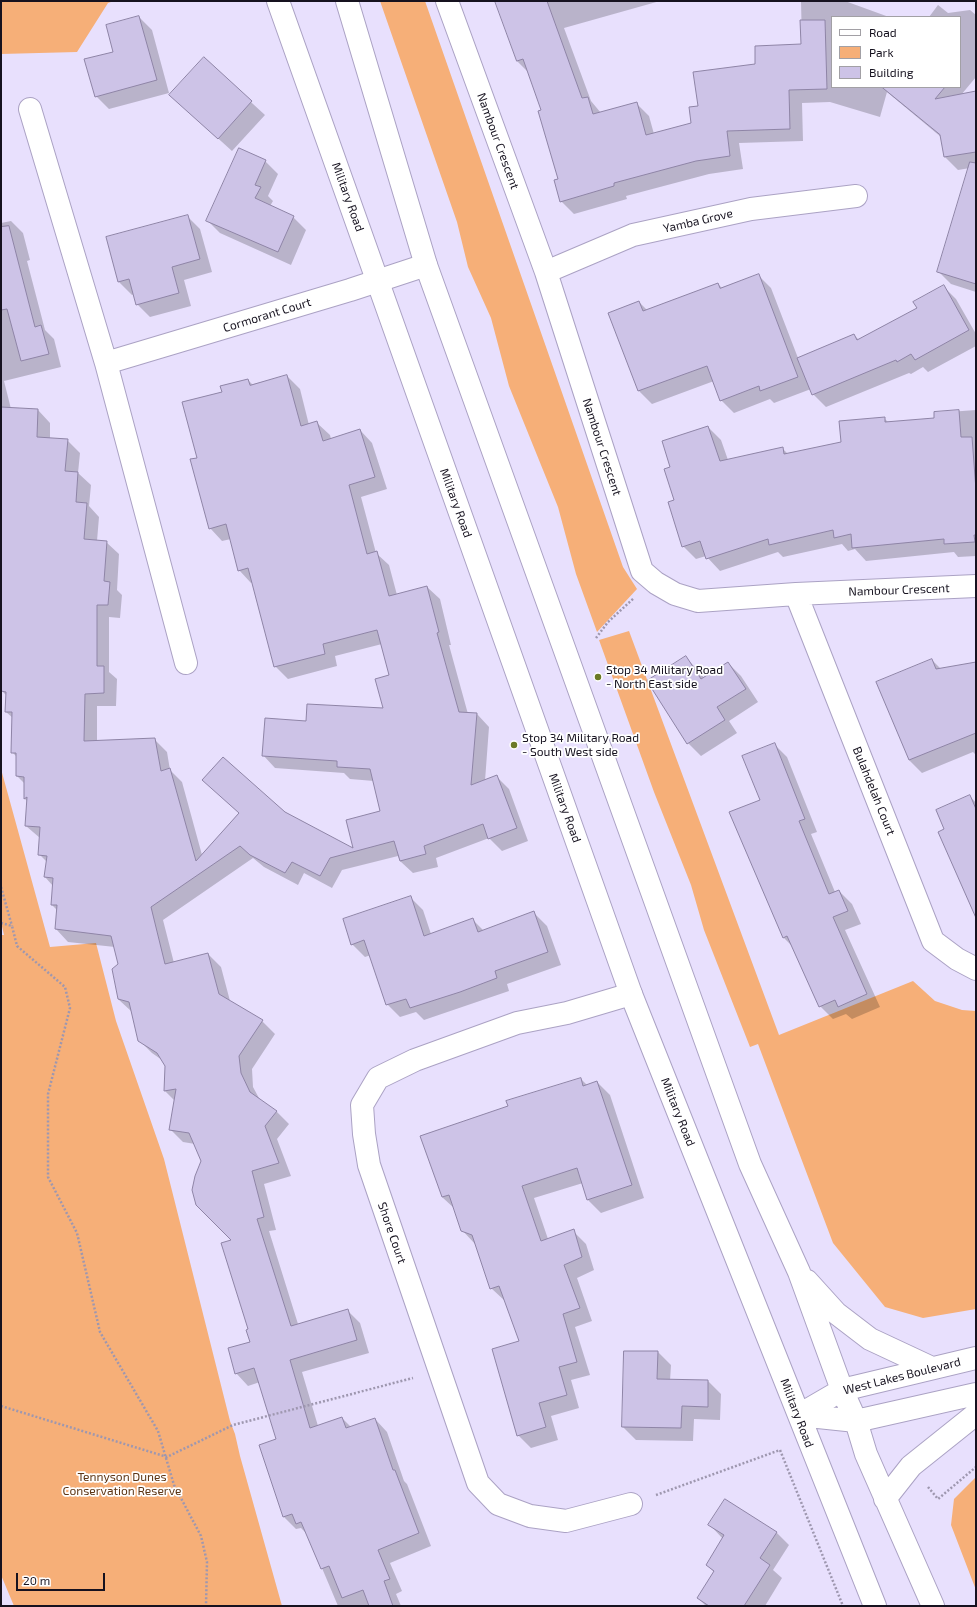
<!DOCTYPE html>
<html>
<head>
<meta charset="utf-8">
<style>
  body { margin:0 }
  #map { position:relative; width:977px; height:1607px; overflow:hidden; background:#e8e0fd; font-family:"Exo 2",sans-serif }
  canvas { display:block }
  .frame { position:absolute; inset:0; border:2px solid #16121f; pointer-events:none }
  .legend { position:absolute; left:831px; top:16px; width:130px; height:72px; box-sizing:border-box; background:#fff; border:1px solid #a2a0a5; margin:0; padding:5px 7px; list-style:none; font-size:12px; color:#16121f }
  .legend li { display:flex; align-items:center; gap:8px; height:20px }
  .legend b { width:20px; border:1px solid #a2a0a5 }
  .scale { position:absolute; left:16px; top:1573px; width:89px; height:18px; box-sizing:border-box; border:2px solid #16121f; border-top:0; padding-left:5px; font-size:12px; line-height:14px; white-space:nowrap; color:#16121f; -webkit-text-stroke:3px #fff; paint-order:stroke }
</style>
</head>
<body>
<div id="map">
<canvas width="977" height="1607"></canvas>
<div class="frame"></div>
<ul class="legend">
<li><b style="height:5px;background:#fff"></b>Road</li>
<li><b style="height:11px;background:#f6af78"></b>Park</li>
<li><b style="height:11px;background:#cdc3e7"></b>Building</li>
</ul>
<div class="scale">20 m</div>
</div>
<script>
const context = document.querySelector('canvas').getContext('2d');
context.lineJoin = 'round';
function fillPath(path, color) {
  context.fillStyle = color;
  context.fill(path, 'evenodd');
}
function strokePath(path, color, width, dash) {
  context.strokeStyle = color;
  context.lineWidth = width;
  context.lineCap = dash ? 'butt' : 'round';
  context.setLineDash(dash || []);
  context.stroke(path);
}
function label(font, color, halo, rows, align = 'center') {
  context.font = font + ' "Exo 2",sans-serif';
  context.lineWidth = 3.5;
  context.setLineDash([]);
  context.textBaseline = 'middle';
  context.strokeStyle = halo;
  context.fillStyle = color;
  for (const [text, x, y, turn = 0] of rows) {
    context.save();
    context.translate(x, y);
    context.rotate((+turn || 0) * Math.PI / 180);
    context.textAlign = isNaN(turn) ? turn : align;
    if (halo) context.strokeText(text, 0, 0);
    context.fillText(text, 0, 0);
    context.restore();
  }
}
fillPath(new Path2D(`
  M1,1h113l-6,2 -31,49 -76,2z
  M380,1h45l198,566 14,22 -40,43 -21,-58 -18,-67 -49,-121 -18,-68 -23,-51 -11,-45z
  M629,631l150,404 134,-54 22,20 27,9 14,1v298l-53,9 -38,-11 -52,-64 -75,-199 -8,3 -46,-117 -13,-45 -37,-93 -55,-152z
  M1,769l49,178 46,-4 20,78 48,138 66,262 5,13 5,22 42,150h-268l-13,-31v-640h3l-3,-13z
  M976,1477v113l-25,-65 3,-26z`), '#f6af78');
fillPath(new Path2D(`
  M496,1h164l-96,27 27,73 10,12 35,-10 13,13 5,18 38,-10 7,-17 57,-42 46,-20 -1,-44h44l44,16h-57v70h128v-70h-31l9,-12 10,8 22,-3 6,5v62l-15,18 15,-3v200l-25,-8 -13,-13 32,-103 -12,2 -13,-13 -4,-20 -54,-45 -7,25 -50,-15 -28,1 1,38 -64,2 4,26 -34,5 -83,22 1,3 -53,15 -13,-13 -2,-21 -16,-69 -14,-38 -12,-12z
  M139,17l13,13 17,63 -60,16 -13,-13 18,-44z
  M204,59l61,56 -33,36 -62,-56z
  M265,161l13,13 -10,22 5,5 -3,5 23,11 13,13 -15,35 -71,-32 -13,-13z
  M187,216l13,13 12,43 -28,8 7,26 -41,11 -13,-13 -3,-10 -2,1 -13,-13 -12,-44z
  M11,221l12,12 7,27 -3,1 18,69 9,9 7,28 -57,14 7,28 27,1 12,13v16l17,1 13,13 -2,20 13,12 -2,21 10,11 -2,24 9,1 13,12 -2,36 5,5 -2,23 -11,-1v55l8,7 -1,27h-19v35l57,-2 13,13 3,18 12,12 20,73 37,-42 -35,-33 81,33 70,37 27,-39 -8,-30 -24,-2 -6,-6 -69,-5 -12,-13 44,-33 78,-13 5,-34 -8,-31 -47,12 2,10 -49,13 -13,-13 -22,-84 -2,1 -12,-13 -8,-31 -9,2 -12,-13 -12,-70 25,-65 25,-13 5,5 34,-9 13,13 9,36 8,-2 13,12 1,4 29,-9 12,13 15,46 -26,8 15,56 13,12 8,30 30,-8 13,12 11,46h-2l19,69h9l12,13 -4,54 12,-4 12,12 19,52 -26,10 -13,-13 -53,20 2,9 -25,6 -13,-12 -2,-5 -56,14 -10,18 -28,-15 -6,12 -34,-18 -11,-9 -90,62 11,43 34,-9 13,13 9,34 32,20 13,13 -23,35 1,18 7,13 17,12 12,12 -12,15 14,37 -27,8 12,46 -7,1 29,93 49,-14 13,13 9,30 -67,19 16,54 24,-8 9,9 24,-8 12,13 17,49 3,3 24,62 -41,17 12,28 -6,3 5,12h-63l-30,-71 -7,-7 -5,1 -12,-12 -24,-71 17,-6 -17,-58 -12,4 -12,-13 15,-30 -18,-103 -38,-96 -12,-2 -13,-13 5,-28 -10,-10 1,-26 -4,-5 -10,-7 -13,-13 -8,-29 -13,-12 1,-35 -4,-17 -47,-5 -12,-13 2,-18 -6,-6 1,-19 -8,-9 2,-15 -8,-8 1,-16 -14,-12 2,-24 -3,-3v-15l-8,-8v-19l-5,-5 1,-34 -7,-6 1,-16 -5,-5 -1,-17v-451z
  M758,275l13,13 27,70 56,-23 5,5 59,-31 25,-23 13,13 20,35v12l-48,26 -5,-5 -12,7 -2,-1 -83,34 -13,-13 -2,-5 -37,14 -4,-4 -36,14 -13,-13 -7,-19 -62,23 -13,-13v-89l8,8 71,-26 4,4z
  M976,410v146l-18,1 -4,-5 -88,9 -11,-12 -7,2 -6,-7 -59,13 -5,-5 -58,19 -14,-15 -10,3 -13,-13 -12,-78 37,-41 13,13 7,20 54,-12 6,6 54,-11 42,-25 5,5 46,-4v-6z
  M686,658l13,13 5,7 24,-15 13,13 17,26 -29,19 8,12 -36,23 -13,-13z
  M932,660l9,9 35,-6v92l-3,-3 -51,21 -13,-13z
  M774,744l13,13 30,75 -6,2 24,58 4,-1 13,13 9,20 -16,6 35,77 -28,12 -6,-5 -13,5 -13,-13 -27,-59 -9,-9 -23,-137z
  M970,796l6,7v111l-30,-85z
  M410,897l13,13 8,24 42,-14 11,11 50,-18 13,13 14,39 -54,19 2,7 -85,29 -8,-8 -16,5 -13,-13 -16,-49 -6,2 -13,-13z
  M581,1079l6,6 10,-3 13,13 34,103 -43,15 -13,-13 -5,-17 -49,15 14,41 25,-8 13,13 8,26 -17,8 15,43 -17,6 15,48 -19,5 8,28 -28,8 7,24 -27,8 -13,-13 3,-93 -16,-41 -14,-13 -16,-44 -13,-14 -7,-21 -13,-12 67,-90z
  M658,1352l13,13 -1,16h38l13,13 -1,26 -26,-1 -1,22 -57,-1 -13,-13z
  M710,1525l66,7 13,13 -16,25 9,8 -17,28h-59l-8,-8 16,-26 -7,-7 16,-26z`), '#0003');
const building = new Path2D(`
  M495,1h52l35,97 6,-1 5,17 44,-12 9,33 45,-12 -2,-16 9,-1 -5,-34 62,-8v-18l46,-2 -1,-24h25l2,69 -38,1 1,39 -63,2 3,25 -34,5 -82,22v3l-54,16 -6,-22 4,-1 -20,-68 3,-1 -18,-51 -6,2z
  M139,16l18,64 -62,17 -11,-38 29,-7 -7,-27z
  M204,57l48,44 -34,38 -49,-44z
  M882,87h63l-10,12 41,-8v61l-32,5 -4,-22z
  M239,148l27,12 -11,25 6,2 -6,11 39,18 -16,36 -72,-31z
  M970,162l6,1v121l-39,-12z
  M188,215l12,44 -28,8 7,26 -43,12 -7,-26 -11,3 -12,-45z
  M9,226l26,101 6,-2 8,29 -28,7 -14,-52 -6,1v-83z
  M759,274l39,103 -38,14 -1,-5 -39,15 -13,-35 -69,25 -30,-78 31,-12 4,10 75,-28 2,5z
  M944,285l25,45 -54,30 -4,-6 -14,8 -1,-2 -84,35 -15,-37 57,-24 3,6 60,-32 -4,-6z
  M287,375l14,51 16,-5 6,20 37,-12 15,48 -26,8 18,69 10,-3 12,45 38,-10 12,46 -2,1 22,79 18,1 -6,72 26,-10 20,53 -29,11 -5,-15 -59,22 2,8 -26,7 -6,-20 -64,17 -10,18 -28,-14 -7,11 -35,-18 -10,-9 -89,61 14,57 43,-11 11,41 44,26 -24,36 2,17 9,19 27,19 -12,15 14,37 -27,8 12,46 -7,2 34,107 57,-17 9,31 -67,20 20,68 32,-11 4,11 29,-10 18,52h2l24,63 -41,17 12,29 -6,2 9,25h-24l-6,-16 -21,8 -13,-32 -8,3 -20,-47 -5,2 -4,-10 -9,3 -24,-72 17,-6 -22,-71 -19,6 -7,-26 22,-6 -4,-12 2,-1 -27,-86 10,-3 -35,-35 -4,-15 3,-14 6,-15 -12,-28 -20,-3 7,-41 -12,2 1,-25 -8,-13 -19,-12 -9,-39 -11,-3 -6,-30 6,-5 -7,-28 -56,-7 2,-24h-6l2,-27 -9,-1 3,-21 -9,-1 2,-28 -15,-1 2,-29 -3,2v-22l-8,-1v-23h-5l1,-41h-7l1,-20 -5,-1v-284l37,2 -1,28 31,2 -3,32 13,1 -2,30 11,1 -3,36 23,2 -3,40 6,1 -2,23h-11v61h7v27l-19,1 -1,47 71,-3 6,33 9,-3 26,93 43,-48 -37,-33 21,-23 62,55 68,36 -7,-28 34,-9 -10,-42 -33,-2v-6l-75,-5 3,-38 41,3 1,-17 76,4 -8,-29 14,-4 -12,-45 -54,14 2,10 -51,13 -26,-99 -10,3 -12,-47 -17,5 -19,-70 7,-1 -15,-56 40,-10 -2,-6 28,-7 2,6z
  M959,410l2,27h11l4,53v45h-2l1,7 -31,2v-5l-92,9 -1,-14 -17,4 -1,-8 -64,15 -1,-6 -62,20 -6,-18 -18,6 -14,-45 6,-2 -10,-31 6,-2 -8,-26 46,-15 12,35 63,-14 1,7 57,-12 -2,-21 46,-4v5l49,-4v-6z
  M686,656l15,23 27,-17 18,27 -29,18 8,13 -38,24 -40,-63z
  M932,659l4,10 40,-7v71l-67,27 -33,-78z
  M775,743l30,76 -6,2 30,73 10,-4 9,21 -15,6 34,77 -29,13 -3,-7 -16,7 -32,-71 -4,2 -54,-126 31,-12 -18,-44z
  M970,795l6,14v109l-38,-86 6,-3 -8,-19z
  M411,896l13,40 49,-18 5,14 56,-21 14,41 -53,19 2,7 -37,14 -50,16 -4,-9 -20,6 -22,-65 -13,5 -8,-26z
  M581,1078l2,8 14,-5 35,104 -45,15 -10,-32 -55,18 19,55 33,-12 8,28 -18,8 16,43 -17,6 14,48 -18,5 8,28 -28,8 7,24 -29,9 -25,-87 27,-8 -20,-55 -9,3 -18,-54 -11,-4 -12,-36 -7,2 -22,-61 88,-30 -2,-5z
  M624,1351h34l-1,28 51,1v27l-26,-1 -1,22 -59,-1z
  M725,1499l52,33 -17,26 10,7 -26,41h-35l-12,-8 17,-27 -8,-6 18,-30 -16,-10z`);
fillPath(building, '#cdc3e7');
strokePath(building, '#8e84a6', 1);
const street = new Path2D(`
  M447,1l99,271 96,299 14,12 19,11 23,7 98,-7 180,-8
  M30,109l76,254 80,300
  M546,272l87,-37 118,-26 105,-13
  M106,363l244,-73 76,-25
  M796,594l137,347 24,18 19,10
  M631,994l-64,19 -50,10 -102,37 -37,18 -16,27 2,29 5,31 109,318 20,21 32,12 36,5 65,-17`);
const secondary = new Path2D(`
  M278,1l353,993 244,612
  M347,1l79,264 324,899 49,108 43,118 14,31 10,33 67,152
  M807,1281l29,32 34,26 62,29
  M799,1415l43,-25 134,-32
  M799,1415l57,6 120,-27
  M885,1499l26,-33 65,-52`);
strokePath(street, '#aba2c4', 24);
strokePath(secondary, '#aba2c4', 24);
strokePath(new Path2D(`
  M596,638l12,-16 26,-24
  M1,887l11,39
  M1,923l11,3 5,20 48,41 5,21 -22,86v83l29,56 23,99 58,99 16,54 27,51 6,26 -1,44
  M1,1406l166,51 66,-32 180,-47
  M928,1487l10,12 38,-32
  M656,1495l124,-45 63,156`), '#9e97af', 2.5, [2, 2]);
strokePath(street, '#fff', 22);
strokePath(secondary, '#fff', 22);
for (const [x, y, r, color] of [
  [598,677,4,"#6b7925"],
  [514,745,4,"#6b7925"]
]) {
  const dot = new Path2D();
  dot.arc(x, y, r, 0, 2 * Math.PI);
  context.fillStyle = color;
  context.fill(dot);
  strokePath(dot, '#fff', 1.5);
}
label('12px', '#16121f', '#fff', [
  ["Nambour Crescent",498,141,70],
  ["Military Road",348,197,70],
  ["Yamba Grove",698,221,-13],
  ["Cormorant Court",267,315,-17],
  ["Nambour Crescent",602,447,72],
  ["Military Road",456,503,70],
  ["Nambour Crescent",899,590,-2],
  ["Bulahdelah Court",874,791,68],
  ["Military Road",565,808,70],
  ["Military Road",678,1112,68],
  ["Shore Court",392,1233,71],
  ["West Lakes Boulevard",902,1376,-14],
  ["Military Road",797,1413,69]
]);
label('12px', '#16121f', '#fff', [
  ["Stop 34 Military Road",606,670],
  ["- North East side",606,684],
  ["Stop 34 Military Road",522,738],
  ["- South West side",522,752]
], 'left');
label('12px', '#5c3514', '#fff', [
  ["Tennyson Dunes",122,1477],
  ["Conservation Reserve",122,1491]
]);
</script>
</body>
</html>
